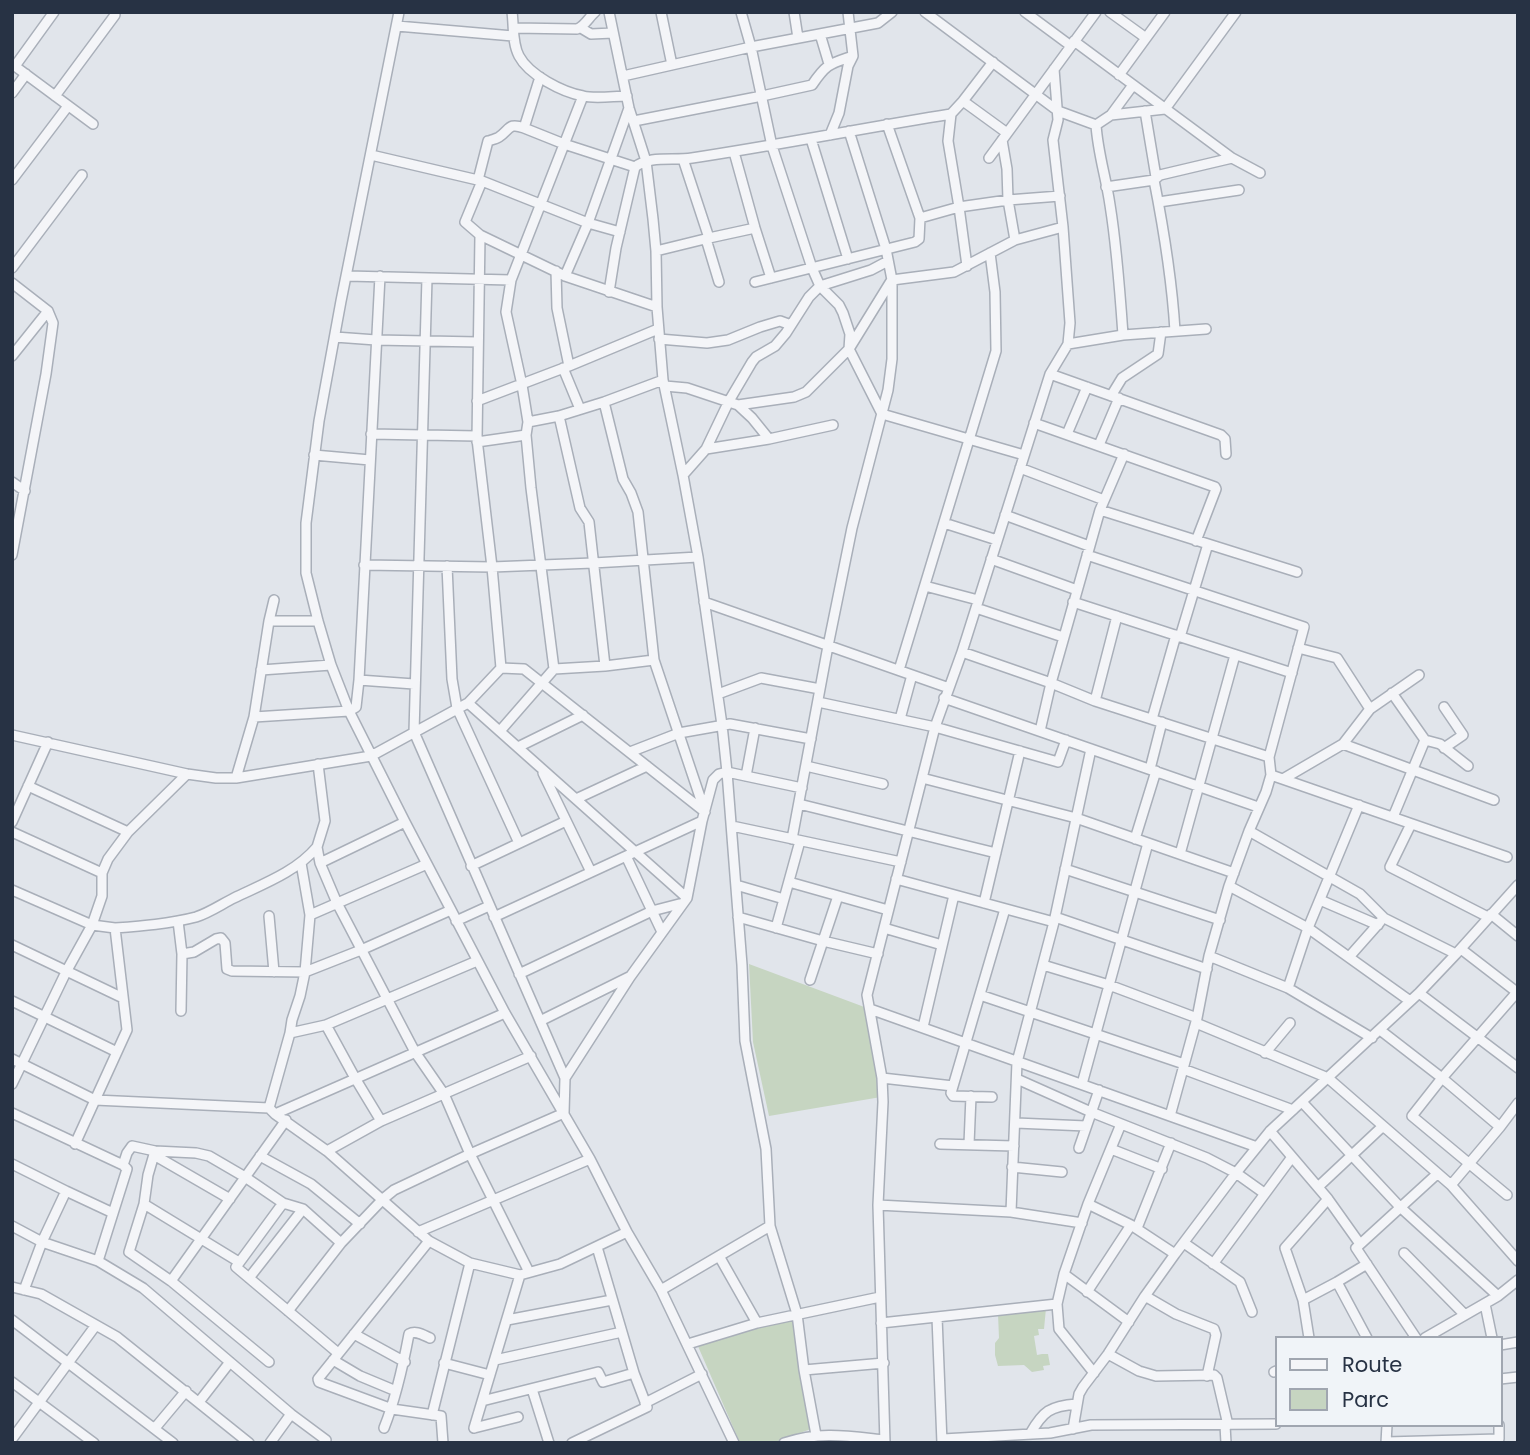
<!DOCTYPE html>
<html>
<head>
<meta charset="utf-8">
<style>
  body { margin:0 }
  #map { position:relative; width:1530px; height:1455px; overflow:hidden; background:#e1e5eb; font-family:Poppins,sans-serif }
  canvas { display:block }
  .frame { position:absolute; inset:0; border:14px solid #273244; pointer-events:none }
  .legend { position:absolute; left:1275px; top:1336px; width:228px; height:91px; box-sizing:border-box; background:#f0f4f8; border:2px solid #a0a6b0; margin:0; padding:9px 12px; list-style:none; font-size:21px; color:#273244 }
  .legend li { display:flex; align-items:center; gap:14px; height:35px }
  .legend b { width:35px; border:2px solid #a0a6b0 }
</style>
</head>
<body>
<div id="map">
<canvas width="1530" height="1455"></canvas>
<div class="frame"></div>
<ul class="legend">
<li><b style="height:9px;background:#f4f5f8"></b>Route</li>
<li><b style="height:19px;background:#c6d5c1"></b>Parc</li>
</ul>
</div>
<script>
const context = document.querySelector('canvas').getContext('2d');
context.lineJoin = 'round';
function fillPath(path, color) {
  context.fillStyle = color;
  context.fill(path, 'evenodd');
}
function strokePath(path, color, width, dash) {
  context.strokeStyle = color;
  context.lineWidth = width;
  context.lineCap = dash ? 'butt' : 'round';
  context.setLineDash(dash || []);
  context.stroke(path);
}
fillPath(new Path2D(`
  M749,964l118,44 14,89 -112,19 -16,-74z
  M1046,1308l-2,21h-6l1,6 -5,1 3,19 5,-1h6l2,11 -7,1 1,4 -12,2 -8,-7 -26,1 -3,-11v-12l4,-5 -1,-24z
  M793,1317l18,112 -39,14h-32l-43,-99z`), '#c6d5c1');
const minor = new Path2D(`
  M399,12l-58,289 -22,120 -13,102v50l12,48 13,44 18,46 56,111 100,191 85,146 37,73 34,58 73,153
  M512,12c2,14 0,31 7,44 10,19 43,36 64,40 12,3 31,0 44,0
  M609,12l20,96 17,53 7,58 3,32 1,56 6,73 20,95 15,82 24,168 5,47 15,193 3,76 21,108 4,77 27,88 7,56 12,65
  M661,12l11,53
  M741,12l10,35 21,99 40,122 8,18 19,19 4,8 7,21 -1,15 33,65 142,41
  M794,12l4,26
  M925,12l133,99 38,14
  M1025,12l46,34
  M1110,12l36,26
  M397,26l116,10
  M514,28l63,1c8,-3 12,-12 18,-17
  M581,28l10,6 22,-1
  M820,34l9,30
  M1074,41l158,117 28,15
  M12,64l81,60
  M15,66l39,-54
  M1119,75l46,-63
  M623,76l128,-29 127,-24 14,-11
  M540,77l-16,51 40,16 71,23
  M12,93l14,-19
  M55,96l60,-81
  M963,101l44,32
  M1145,111l11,66
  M1111,115l54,-6 71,-97
  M634,121l128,-25 50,-11c15,-22 18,-21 41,-29
  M1096,125c2,29 10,52 14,80 7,43 10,87 13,130
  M1096,125l15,-10 22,-30
  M830,135l9,-22 9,-47 5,-10 -5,-44
  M811,139l37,120
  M734,152l21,76 16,50
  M371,155l111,26 106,42 32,9
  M989,158l107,-146
  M12,180l56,-74
  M478,180l10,-39c1,0 10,-3 11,-4 11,-7 9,-15 25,-9
  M1154,180c10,51 18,100 21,151
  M482,181l-17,41 15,13 85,41 92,31
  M1106,187l48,-7 6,-5 72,-17
  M1159,202l80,-12
  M920,218l39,-11 -11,-66 3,-27 12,-13 30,-39
  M480,235l-3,204 15,128 9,101
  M709,238l46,-10
  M706,239l13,43
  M1015,240l-7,-40 52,-4
  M656,251l53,-13 -26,-79
  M967,266l-8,-59 49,-7 -1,-31 -5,-29
  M12,268l70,-93
  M556,271l1,37 12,58
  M347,276l164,4
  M565,276l23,-53 41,-115
  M892,280l62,-8 61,-32 48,-13
  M755,282l160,-40 4,-3 1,-21 -33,-94
  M12,283l36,28 5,12 -7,51 -34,181
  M609,292l7,-44 19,-81c15,-12 38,-6 57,-9 86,-13 172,-30 259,-44
  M335,337l41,3 102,2
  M659,339l48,4 21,-3 32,-13 20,-6 11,4
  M1068,344l55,-9 83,-6
  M12,356l36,-45
  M563,368l17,41
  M1050,374l171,61 4,4 1,15
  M665,386l22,2 51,17 14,13 17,21
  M1111,396l11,-18 36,-24 3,-22
  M477,401l92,-35 89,-37
  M738,405l56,-8 12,-5 43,-43 42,-68
  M559,416l21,92 9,14 16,144
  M528,422l31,-6 45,-14 59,-22
  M1034,423l181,64 1,2 -20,52
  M371,434l106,2
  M1067,434l20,-47
  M477,442l49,-7
  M1099,445l20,-47
  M706,449l63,-10 64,-14
  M314,455l56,5
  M1020,468l84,32
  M683,475l23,-26 23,-48 23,-39 4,-5 19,-11 11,-13 23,-36 11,-11 51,-16 17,-9
  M12,482l13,9
  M1100,510l197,62
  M1005,515l84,31
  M944,523l53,17
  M1087,555l217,72 -35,130 2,18 -5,17 -17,39 -20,55 -20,70 -12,62 -27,98
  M991,559l86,31
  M364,565l128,2 101,-4 105,-6
  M447,566l5,113 5,29 62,135
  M925,586l53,14
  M704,602l245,86
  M1073,602l219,71
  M976,608l87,29
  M269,621h49
  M1180,637l28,-93
  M1298,648l39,10 33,51
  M962,652l89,31 44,18 174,56
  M554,669l-23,-181 -5,-53 2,-13 -6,-37 -16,-73 5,-32 72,-184
  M261,670l70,-5
  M899,670l97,-319 -1,-59 -5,-39
  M359,680l55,4
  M1392,693l33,47 15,4 28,22
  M718,694l43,-16 59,11
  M944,698l314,109
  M1095,701l22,-85
  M818,702l117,25 123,35 8,-22
  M468,703l219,195
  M1444,707l19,28 -19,13
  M254,717l95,-6 7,-4 3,-27 21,-404
  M900,719l12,-44
  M1152,719l24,-84
  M500,731l54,-62 51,-3 49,-6
  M1040,731l11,-48 49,-173 24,-56
  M12,735l175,39 29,4h20l135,-22 97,-53 33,-35 23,1 181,143 -51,-152 -16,-148 -7,-19 -8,-14 -19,-77
  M1343,744l151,56
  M518,747l65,-32
  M630,752l49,-19 51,-9 81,15
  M318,764l7,57 -8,26 3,16 17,40 78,149 29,42 26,60 59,118
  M806,766l77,18
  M1150,769l12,-47
  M543,773l48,99
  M1271,775l236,82
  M746,776l9,-48
  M236,778l18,-61 15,-96 5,-21
  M922,778l154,40 158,55
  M1283,779l60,-35 27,-35 49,-34
  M28,786l100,46
  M576,799l71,-33
  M799,804l197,49
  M1393,817l32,-77
  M12,822l36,-80
  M1411,824l-21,43 98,50
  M732,826l169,36
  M1249,831l111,63 24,24 72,36
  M12,832l90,41
  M792,839l36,-193 24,-118 36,-138 4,-31v-79l-6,-31 -37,-118
  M1135,839l21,-68
  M1180,854l55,-199
  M626,856l36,76
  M320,863l85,-41
  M471,866l95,-45
  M1065,869l155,51
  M896,879l158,43
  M789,882l99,28
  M736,885l48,14
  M1229,886l79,42 102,73
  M12,890l80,35 23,3 12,102 -52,114
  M1320,900l58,25
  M984,903l36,-152
  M1491,914l27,22
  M310,915l117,-51
  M269,916l5,56
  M494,917l208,-96
  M738,917l85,24 55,13
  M1055,917l152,52
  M178,921l4,33 -1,57
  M456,921l33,-15
  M115,928c27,-2 54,-4 81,-11 13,-4 26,-13 38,-19 29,-14 62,-26 83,-51
  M776,928l24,-87
  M884,928l58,17
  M12,945l111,53
  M1461,949l57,44
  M182,954l12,-2 22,-13 5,-1 4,5 2,26 5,2 73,1 56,-22 90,-40
  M1209,956l79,32 84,50
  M1349,957l31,-35
  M1043,965l66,20 88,33
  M519,974l133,-63 31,-8
  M810,980l28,-84
  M1288,988l20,-60 51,-123
  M1419,993l99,75
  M980,995l204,69
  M12,1001l105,51
  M870,1009l387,138
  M540,1021l89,-44
  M1196,1023l132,55 123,107 67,76
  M326,1025l29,53 26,43
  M923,1027l31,-132
  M1380,1030l62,48 58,49
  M290,1033l36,-8 151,-64
  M1265,1053l25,-30
  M12,1059l83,41 174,8 6,6 52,37 102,90 41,22 50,12 40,-11 67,-32
  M1183,1069l110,41
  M565,1078l65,-101 57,-79 15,-77 11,-41 6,-6 8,-2 75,16
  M882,1078l71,8
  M1017,1079l74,33 116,46 29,15 28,20
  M12,1084l54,-112 26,-47 10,-29v-23l6,-14 20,-27 59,-58
  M1082,1084l66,-241
  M992,1097l-39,-1 -2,-3 54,-184
  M1302,1102l98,105 98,89
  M269,1108l21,-75 2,-13 8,-24 5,-24 5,-57 -9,-52
  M12,1113l111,52 4,4 -29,92
  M275,1114l230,-101
  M1016,1123l70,3
  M1270,1131l58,68 32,45
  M940,1144l74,2
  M969,1144l2,-48
  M1079,1148l20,-58
  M1111,1149l51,20
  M155,1151l-7,24 -4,29 -15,48 42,29 98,81
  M327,1151l54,-30 150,-65
  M154,1155l76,44
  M260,1156l51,28 49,40
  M12,1164l54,27 47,22
  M123,1165l4,-12 5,-7 23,5 41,2 13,3 36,21 38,26 20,6 38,34
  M1012,1167l50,5
  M1451,1185l49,-58 18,-24
  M1318,1187l65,-61
  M1507,1195l-95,-79 30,-38 76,-87
  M283,1203l-47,64 102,86
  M144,1204l95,58
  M1088,1204l43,21 44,29
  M878,1205l133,7 71,11
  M1011,1212l6,-150 37,-140 37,-173
  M12,1226l30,16 56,19 45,27 148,126 35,26
  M1137,1228l34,-85
  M418,1232l172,-73
  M429,1241l-111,138 1,3 73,27 49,7 2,27
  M1184,1243l56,39 12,30
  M1404,1253l61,62
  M719,1256l38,67
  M1213,1264l79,-107
  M1064,1274l65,48
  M249,1278l54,-69
  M171,1281l115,-161
  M1337,1282l30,56
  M12,1287l29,7 76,43 132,106
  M24,1290l18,-48 24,-51
  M661,1290l109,-64
  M1087,1292l44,-67
  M1145,1296l31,18 38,15 2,6 -9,41
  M1303,1300l34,-18 30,-18
  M1485,1304l7,34
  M288,1311l53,-68 42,-44 11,-9 76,-36 94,-41 1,-35 -151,-346 13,-454
  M937,1317l5,126
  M12,1320l161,123
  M507,1320l105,-20
  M881,1323l176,-19
  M354,1334l51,28
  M1309,1338l-6,-38 -18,-52 43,-49
  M1416,1338l-60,-90 81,-74
  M1425,1338l73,-42 20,-16
  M688,1344l69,-21 123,-26
  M1500,1345l18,-3
  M1108,1354l31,17 17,5 58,-1 3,3 11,47
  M333,1360l27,16 36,15
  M495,1360l127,-28
  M444,1363l46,12
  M804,1370l80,-7
  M1274,1372l2,-1
  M1094,1373l-35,-44 -2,-25 7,-30 24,-70 33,-80
  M1500,1379l18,-2
  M12,1382l82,61
  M532,1389l17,54
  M482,1401l116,-29 5,10 31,-9
  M199,1402l31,-40
  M645,1403l57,-29
  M432,1415l38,-152
  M1225,1425l1,18
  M155,1428l31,-37
  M384,1428c12,-30 19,-62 25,-94 7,-4 14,1 21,4
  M474,1428l46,-153
  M474,1428l44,-11
  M1073,1429l6,-35 4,-7 25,-33 37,-58 30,-42 61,-81 34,-42 149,-138 37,-39 62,-69
  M1030,1434c13,-23 20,-28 47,-30
  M12,1439l84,-114
  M943,1439l107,-6 41,-8 185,-1
  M1386,1442l113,-3v-14
  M270,1443l21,-29
  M572,1443l75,-36 -13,-34 -37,-126
  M784,1443c37,-12 63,-7 101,-3
  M885,1443l-7,-238 5,-103 -1,-24 -15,-83 68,-268 27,-75 88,-278 18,-30 2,-21 -7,-96 -10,-87 5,-20 -4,-51
  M1386,1443l1,-18`);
strokePath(minor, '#a9afb9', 12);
strokePath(minor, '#f4f5f8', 9);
</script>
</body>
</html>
